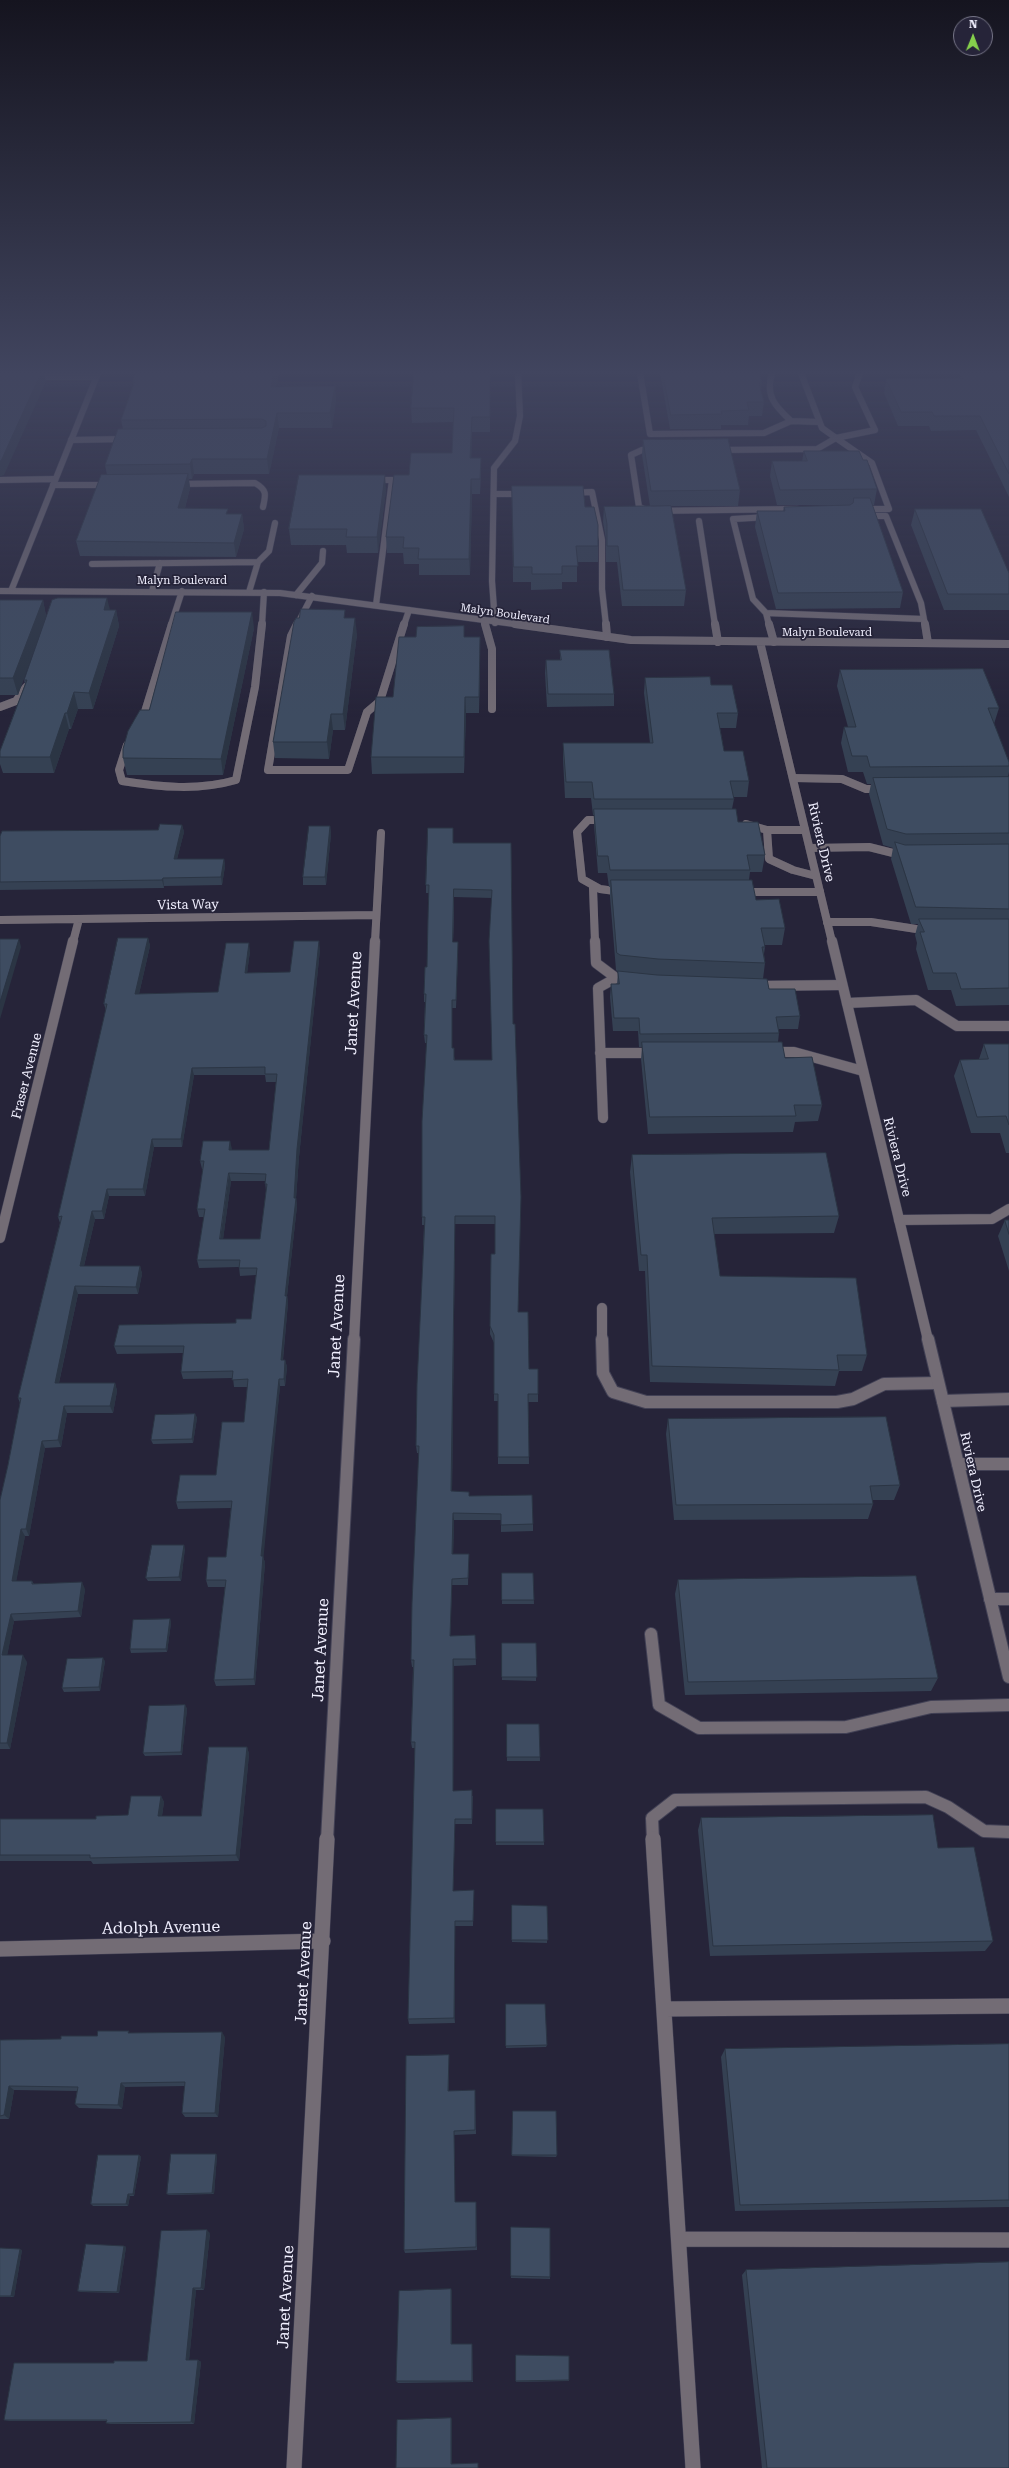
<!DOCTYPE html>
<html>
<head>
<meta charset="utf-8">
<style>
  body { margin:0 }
  #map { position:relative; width:1009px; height:2468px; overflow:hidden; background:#262439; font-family:"Roboto Serif",serif }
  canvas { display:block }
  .north { position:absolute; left:953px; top:16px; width:40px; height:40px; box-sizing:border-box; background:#262439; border:1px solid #777688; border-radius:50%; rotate:1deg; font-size:11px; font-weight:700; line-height:16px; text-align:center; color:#f1f0ff }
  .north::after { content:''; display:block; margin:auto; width:14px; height:18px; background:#85cf4c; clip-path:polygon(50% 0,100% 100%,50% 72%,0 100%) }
</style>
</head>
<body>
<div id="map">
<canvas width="1009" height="2468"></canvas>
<div class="north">N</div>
</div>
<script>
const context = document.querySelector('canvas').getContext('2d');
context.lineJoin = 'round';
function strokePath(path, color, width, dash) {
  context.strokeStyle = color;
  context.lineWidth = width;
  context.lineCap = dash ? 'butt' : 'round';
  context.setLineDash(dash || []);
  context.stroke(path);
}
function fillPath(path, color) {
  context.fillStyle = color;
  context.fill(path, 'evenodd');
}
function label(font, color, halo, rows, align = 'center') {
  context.font = font + ' "Roboto Serif",serif';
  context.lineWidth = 3.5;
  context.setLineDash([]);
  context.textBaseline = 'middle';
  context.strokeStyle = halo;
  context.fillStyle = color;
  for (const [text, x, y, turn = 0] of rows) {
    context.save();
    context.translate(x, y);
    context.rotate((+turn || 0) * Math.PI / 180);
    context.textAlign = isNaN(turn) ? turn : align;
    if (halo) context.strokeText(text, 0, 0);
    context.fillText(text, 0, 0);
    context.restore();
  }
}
const serviceFar4 = new Path2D(`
  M640,373l10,61 114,-1 27,-12 28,1
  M772,373c-7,23 3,33 19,48
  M1000,373l9,7
  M32,377h64
  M836,438l36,25 17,46h-28
  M71,440l55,-1
  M656,450h-14l-11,5 8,52 10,4 148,-2
  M718,450l99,-1 19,-11 39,-8 -20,-43 5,-14
  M0,480l55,-1
  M373,480h19l-16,125
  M177,484l78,-1c12,7 11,11 8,24
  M53,485h58
  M571,493l21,-1 10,48v49l4,36
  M494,494h31
  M873,516h13l35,87 4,22
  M769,517l-36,2 20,80 13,14 3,12
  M699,521l16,104
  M92,564l166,-2
  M152,591l8,-28
  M249,592l9,-30 11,-11 6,-28
  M296,595l26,-32 1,-12
  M766,613l157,6
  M484,621l1,4
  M495,623l-3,-42 2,-113 21,-27 5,-25 -2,-43
  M171,625l11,-34
  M262,625l2,-33
  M297,625l15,-29
  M404,625l5,-15`);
const serviceFar3 = new Path2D(`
  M297,624l-6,12 -23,134h80l19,-58 13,-11 24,-77
  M485,624l7,25v60
  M606,624l1,13
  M715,624l3,18
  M769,624l5,18
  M925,624l3,19
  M0,707l16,-6 10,-14
  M138,722l6,-7 28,-91
  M127,745l-8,25 3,11c38,6 76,10 114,-1l19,-93 7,-63
  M793,778l49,1 24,10h16
  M607,820h-19l-11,12 5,47 18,10 22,3
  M746,824l21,6h38
  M767,830l2,29 24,11 23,6
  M810,848l59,-1 36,9
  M593,888l2,54
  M742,892h78
  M827,922h44l58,9`);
const serviceFar2 = new Path2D(`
  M595,941l1,22 20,15 14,1
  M756,986l86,-1
  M847,1003l69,-3 41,26h52
  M770,1052h24l69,19
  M600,1053h54
  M603,1118l-5,-130 18,-10
  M899,1220l93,-1 17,-10
  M602,1308v32`);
const serviceFar1 = new Path2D(`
  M602,1339l1,34 10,19 33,10h191l16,-3 31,-15 54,-1
  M943,1401l66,-2
  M958,1464h51
  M990,1599h19
  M651,1634l8,71 40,23 147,-1 85,-20 78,-2
  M653,1840l-1,-22 23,-18 251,-3 22,10 36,24 25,1`);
const service = new Path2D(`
  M653,1839l40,629
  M664,2009l345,-3
  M679,2239l330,1`);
const minorFar4 = new Path2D(`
  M801,373l21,55 14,10
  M0,591l280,2 242,32
  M11,591l87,-218`);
const minorFar3 = new Path2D(`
  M515,624l116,16 378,4
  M760,642l72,300
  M0,920l376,-5
  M73,942l6,-23
  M375,942l6,-109`);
const minorFar2 = new Path2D(`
  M832,941l96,399
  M0,1238l73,-297
  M354,1340l21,-399`);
const minorFar1 = new Path2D(`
  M928,1339l81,338
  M327,1840l27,-501`);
const minor = new Path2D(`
  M0,1949l323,-8
  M294,2468l33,-629`);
strokePath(serviceFar4, '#424155', 7);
strokePath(serviceFar3, '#424155', 8);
strokePath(serviceFar2, '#424155', 11);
strokePath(serviceFar1, '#424155', 14);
strokePath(service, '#424155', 16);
strokePath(minorFar4, '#424155', 7);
strokePath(minorFar3, '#424155', 8);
strokePath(minorFar2, '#424155', 11);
strokePath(minorFar1, '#424155', 14);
strokePath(minor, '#424155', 16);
strokePath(serviceFar4, '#736c75', 6);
strokePath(serviceFar3, '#736c75', 8);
strokePath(serviceFar2, '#736c75', 10);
strokePath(serviceFar1, '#736c75', 12);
strokePath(service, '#736c75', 15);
strokePath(minorFar4, '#736c75', 6);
strokePath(minorFar3, '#736c75', 8);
strokePath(minorFar2, '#736c75', 10);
strokePath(minorFar1, '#736c75', 12);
strokePath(minor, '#736c75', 15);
fillPath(new Path2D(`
  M136,373h143l-3,14 59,-1 1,15 -4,27h-53l-10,46h-75l-2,5h-3l1,9 -5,20 43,6h14l2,15 -8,28 -156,-1 -4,-15 31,-66 -2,-10 18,-36 -2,-9 12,-35v-4z
  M490,373v59h-18l-1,26h10v15l-1,21h-8l-2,81h-51v-11h-15l-1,-11h-16l-1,-16 23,-62 43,-22 1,-31 -41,1 -1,-15z
  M660,373h99l3,10 -1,8 3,11 -2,14h-13l-1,9h-27v4h-51z
  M961,374h48v123l-33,-67 -45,1 -2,-5h-31l-14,-33 2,-14 74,-1z
  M643,440l97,50 -2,16h-87l35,84 -2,16h-62l-5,-44h-11v-22l-3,-18 1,-15 46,-1 -8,-51z
  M804,451l59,9 14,29 -3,16h-2l31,87 -3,16 -124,1 -21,-82 2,-16h26l1,-4 66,-2h-73l-7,-29 2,-15h30z
  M512,486l73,21 13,39v16h-21v20h-15v7l-31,1v-8h-18z
  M386,490l-8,63h-31l-1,-8h-55l-2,-16z
  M915,509l94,64v37h-65l-33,-85z
  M0,600h43l3,16 -28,79h-18z
  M110,610h6l3,16 -26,83h-15l-7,20h-2l-15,44h-51l-3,-9v-13l25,-67 -1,-4z
  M346,618l11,16 -12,96h-12l-4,29 -54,-1 -2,-16z
  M254,628l-31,147h-96l-4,-17 26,-48z
  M464,637l16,16 -1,60h-13l-2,60 -92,1 -1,-17 22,-60z
  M560,650l54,44v12l-67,1 -2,-34 1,-13h14z
  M840,670l159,38 -5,16 15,38v10l-1,5h1v228l-53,1 -5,-16h-23l-12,-41 1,-6 -2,-8 3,-11h-7l-20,-65 2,-11 -10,-3 -14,-51 2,-10h-4l-4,-12h-15l-7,-29 3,-16h4l-11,-41z
  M645,678l66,7 27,28 -2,15h-16l4,23 25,30 -2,16h-14l1,2 -2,10 6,13 27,33 -3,17h-12l-1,8 7,20 29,28 -3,17h-18l1,2 -1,7 1,9 -2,16 6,10 31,27 -2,13h-19v4l-1,9 7,16 37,47 -4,16 -23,1 -2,10 -145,2 -7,-75 1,-12h-3l-1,-16h-25l-3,-34 1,-13h6l1,-12 -2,-2 -6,-73v-10h-1l-2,-14h-9l-4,-48v-10h-1l-2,-17h-26l-2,-39v-16h87l-6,-50z
  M182,825l2,7 -7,27h47l1,7 -3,19 -58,1v2l-164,2v-54l158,-6z
  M330,826l1,8 -5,51h-23v-8z
  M453,828v15h58l2,181 5,288 11,57 9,25v8h-10l1,62h-31v-63h-4v-58l-4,-9 1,-80h4v-30h-40l-3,267 17,5 64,28v7l-32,1v-12h-47l-1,34h16l-1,31h-16l-2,51 25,-1 1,30 -22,1 -1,125 20,5 -1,28h-17l-2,67 21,-1 -1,36h-18v97l-46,1 -1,-5 7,-271h-3l-1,-6 2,-75h-1l-1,-7 8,-207h-2l-1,-7 8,-221h-2v-8l5,-174h-2l-1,-8 1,-33h-1v-8l3,-27 2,-74h-3v-8zM454,897l38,1v162h-37l-3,-12v-40h4l2,-58v-8h-5z
  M148,938l2,8 -11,48 79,-2 32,-41 -3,22 43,-1 30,-23 -21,208 -3,41 1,8 -10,90 1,7 -5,57h2l2,7 -2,19h-5l-9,86 -8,84 2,7 -10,122 -39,1 -2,-6 11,-93h-17l-2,-7 20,-23 5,-49 -53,1 -2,-7 40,-27 28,-53 4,-35h-14l-1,-9 -50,1 -2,-7 2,-19 -66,1 -3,-8 122,-23 15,-4 5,-44 -16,1 -1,-9 -40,1 -2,-8 7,-43h-5l-2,-8 6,-40h-1l-2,-8 30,-20 1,9h38l7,-68h-10l-1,-7h-71l-12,72h-28l-9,49h-36l-5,23h-9l-11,47h56l2,8 -4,20h-60l-19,89h56l2,8 -4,22h-46l-6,34 -16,1 -16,88h-4l-9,45h16l2,3 51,5 -4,28 -67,4 -7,34 20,7 -17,87h-10v-249l8,-35 12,-62 -2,-5 42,-175 -2,-6 48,-206 -2,-7zM231,1181h34l1,10 -6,48h-37z
  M984,1044h25v109h-3l-6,-20h-29l-17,-57 6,-16 19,-1z
  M632,1155l207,61 -5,17 -120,1 6,42 147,79 -5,16h-23l-4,15 -185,-4 -5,-111h-6l-9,-99z
  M1005,1220h4v51l-11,-35z
  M195,1414l2,4 -4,25 -40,1 -2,-4z
  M668,1419l232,66 -6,15h-21v4l-5,15 -194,1 -8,-86z
  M185,1548l-4,33h-33l-2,-3z
  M502,1573h31l1,31h-32z
  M678,1580l260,98 -7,13 -246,4 -10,-101z
  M170,1619l1,4 -4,29 -36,1 -1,-4z
  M502,1643h34v38l-34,-1z
  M105,1661l-5,30 -36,1 -2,-4z
  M185,1705l2,4 -5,46 -37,1 -2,-3z
  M507,1724h32l1,37h-33z
  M247,1747l2,7 -10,107 -146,3 -2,-3h-91v-42h96l32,-4 33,-19 3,6 -2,14h39z
  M496,1809l48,33v3h-48z
  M701,1818l237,30 55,93 -8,10 -275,5 -12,-126z
  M512,1905l35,1v37l-35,-1z
  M506,2004l41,41 -1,2 -40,1z
  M130,2033l95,4 -7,80h-33l-3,-4 3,-27 -60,1 -3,22 -43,-1 -4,-4 2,-13 -63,-1 -5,29h-9v-79l61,-1z
  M1009,2044v163l-274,4 -14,-154 4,-8z
  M449,2060v31l26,3 1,40 -22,1 1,67 21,3 1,45 -72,3 -1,-3z
  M513,2111l44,44 -1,2 -44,-1z
  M139,2155l2,2 -7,39h-4l-2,10h-35l-2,-2z
  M217,2155l-3,39 -45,1 -2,-1z
  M511,2227l39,50v2l-39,-1z
  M210,2233l-6,57h-8l-7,70h9l3,2 -7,62h-84l-4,-1 1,-2h-98l-5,-1 110,-57 33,-2z
  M124,2246l2,1 -7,46 -39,-1 -2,-1z
  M0,2248l22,2 -8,47h-14z
  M746,2270l263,198h-247l-20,-193z
  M451,2289l1,3v52h20l1,38 -75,1 -2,-2z
  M516,2355l53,25v1l-53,1z`), '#354153');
fillPath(new Path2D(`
  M41,373h3l2,9 -42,93 -4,2v-16z
  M274,373h5l-6,28 -2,-14z
  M335,386l1,15 -4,27 -2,-15z
  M277,413l2,15 -10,46 -2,-15z
  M472,417v15l-1,41 -1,-15z
  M192,459l2,15 -2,5 -2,-15z
  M188,474l2,14 -9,35 -3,-15z
  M385,475l1,15 -8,63 -1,-16z
  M471,479l1,15 -2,81 -1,-16z
  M242,514l2,15 -8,28 -2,-14z
  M107,598l4,16 -7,-4z
  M43,600l3,16 -28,79 -5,-17z
  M116,610l3,16 -26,83 -4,-16z
  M252,612l2,16 -31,147 -2,-16z
  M355,618l2,16 -12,96 -2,-16z
  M480,637v16l-1,60v-16z
  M74,692l4,17 -7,20 -4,-16z
  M465,697l1,16 -2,60v-16z
  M65,713l4,16 -15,44 -4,-16z
  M331,714l2,16 -4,29 -2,-17z
  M182,825l2,7 -9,35 -1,-8z
  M330,826l1,8 -5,51 -1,-8z
  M224,859l1,7 -3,19 -1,-8z
  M163,878l1,8v2l-2,-8z
  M148,938l2,8 -13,56 -2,-8z
  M19,939l2,8 -21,72v-17z
  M319,941l1,8 -21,208 -3,42v-1l1,8 -10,90 1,7 -6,64 -1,-7 4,-64 9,-98 3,-49z
  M458,942v8l-2,58v-8z
  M249,943l1,8 -4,30 -1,-8z
  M192,1068l2,7 -12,72 -1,-8z
  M152,1139l2,8 -9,49 -2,-7z
  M230,1141l2,8 -2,9 -1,-8z
  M229,1173l2,8 -9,66 -2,-8z
  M107,1189l2,7 -5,23 -2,-8z
  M92,1211l3,8 -13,55 -2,-8z
  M455,1216v8l-3,274 -1,-7z
  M140,1266l2,8 -4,20 -2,-7z
  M75,1286l3,8 -21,97 -2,-8z
  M285,1360l2,7 -2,19 -1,-7z
  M279,1379l1,7 -17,177 -2,-7z
  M115,1383l2,8 -4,22 -3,-7z
  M64,1406l3,7 -6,34 -3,-7z
  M195,1414l2,4 -4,25 -1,-4z
  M42,1441l3,7 -16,88 -3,-7z
  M453,1513l1,7 -1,41 -1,-7z
  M21,1529l4,7 -10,52 -3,-7z
  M184,1545l1,3 -4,33 -2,-4z
  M263,1556l2,7 -10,122 -1,-6z
  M452,1579v6l-2,57v-6z
  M82,1582l3,7 -4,28 -3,-6z
  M11,1614l3,7 -8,41 -4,-7z
  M170,1619l1,4 -4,29 -1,-3z
  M23,1655l4,7 -17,87 -3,-6z
  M103,1658l2,3 -5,30 -1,-4z
  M453,1659l1,7 -1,130z
  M185,1705l2,4 -5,46 -1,-3z
  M247,1747l2,7 -10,107 -3,-6z
  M161,1796l3,6 -3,20 -3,-6z
  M455,1819v5l-2,72v-5z
  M455,1921v102l-1,-5z
  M222,2032l3,5 -7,80 -3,-4z
  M449,2055v40l-1,-4z
  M121,2083l4,4 -3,22 -4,-4z
  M9,2086l5,4 -5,29 -5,-4z
  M216,2154l1,1 -3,39 -2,-1z
  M139,2155l2,2 -7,39 -1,-2z
  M128,2194l2,2 -2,10 -2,-2z
  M207,2230l3,3 -6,57 -3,-2z
  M124,2246l2,1 -7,46 -2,-1z
  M20,2249l2,1 -8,47 -3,-1z
  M193,2288l3,2 -7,71 -3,-1z
  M451,2289l1,3v54l-1,-2z
  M198,2360l3,2 -7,62 -3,-2z
  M451,2418l1,1v45h-1z`), '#2b3544');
const building = new Path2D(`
  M0,373h41l-40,88h-1z
  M136,373h138l-3,14 64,-1 -5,27h-53l-10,46h-75l-2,5 -85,1 13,-36 144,-1 4,-2v-5l-4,-2 -141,1 14,-39h-2z
  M414,373h76v44h-18l-2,41h11l-1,21h-9l-2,80h-51l1,-11h-16l1,-11h-18l8,-62h15l2,-22h41l2,-45h-43z
  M663,373h96l3,10h-3l5,19h-17l2,8 -28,1 1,3 -51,1z
  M961,374h48v100l-29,-58h-46l-2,-4h-31l-15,-33 77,-1z
  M728,439l12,51 -89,1 -8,-51z
  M804,451h55l4,9h4l10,29 -97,1 -8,-29h35z
  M188,474l-10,34 50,1 -2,5h16l-8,29 -158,-2 25,-66z
  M299,475h86l-8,62h-31l1,-8h-58z
  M512,486h71l2,21h9l4,18v21h-22l2,20h-16v8h-30v-7h-18z
  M854,498h16l33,94 -125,1 -21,-82h28l-1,-4 66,-2 3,-2z
  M671,506l15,84h-63l-5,-44h-11v-22l-3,-17z
  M915,509h66l28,64v21h-61z
  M58,598h49l-3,12h12l-27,83 -15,-1 -7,21h-2l-15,44h-50v-6l27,-71h-3l28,-80z
  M0,600h43l-30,78h-13z
  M301,609l44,1 -1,8h11l-12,96h-12l-4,28h-54l21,-120 2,-4h3z
  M176,612h76l-31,147 -98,-1v-9l5,-18 12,-21h9z
  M464,626v11h16l-1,60h-14l-1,60h-93l5,-60h17l6,-60h17l1,-10z
  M560,650h49l5,44h-66l-2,-34h15z
  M983,669l16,39h-11l21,54v4l-139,1 -3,-11h-15l-8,-29h12l-16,-57z
  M710,677l1,8h21l6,28h-21l7,38h19l6,30h-19l4,18h-140l-2,-17h-26l-3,-39h90l-8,-65z
  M1009,777v56l-103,1 -19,-5 -14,-51z
  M594,809h142l2,13h20l7,33h-18l3,15h-140l-2,-14h-10z
  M160,824l22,1 -8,34h50l-3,18 -58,1 -1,2 -162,2v-46l2,-5 156,-1z
  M309,826h21l-5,51h-22z
  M428,828h25v15h58l2,181h2l6,173 -3,115h10l1,57h9v25h-10l1,63h-31v-63h-4v-59l-4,-9 1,-72h4v-38h-40l-4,275 18,1v4l63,-1 1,29 -32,1v-11l-48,-1 -1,41h17l-1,24 -16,1 -2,57 25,-1 1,24h-23v132l19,-1v29h-17l-2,72 21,-1 -1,31h-18l-1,97 -46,1 7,-277h-4l3,-82h-3l1,-57 7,-157h-3l1,-62 8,-167h-3v-96l5,-86h-3l2,-41h-2l1,-27h2l1,-48 1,-34h-3zM454,889l38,1 -3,51 3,119h-38v-12h-2v-48h4l2,-58h-5z
  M895,842l10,3 104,-1v65l-93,-2z
  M611,880h141l4,20 23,-1 6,29h-24l4,19h-3l3,16 -107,-4 -38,-4 -3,-2z
  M919,919h90v69l-48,1 -5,-16h-23l-13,-41h4z
  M118,938h30l-13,56 83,-2 8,-49h23l-4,30 45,-1 4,-31h25l-22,208 -3,49h2l-11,98h2l-6,64h4l-1,19h-5l-9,86 -9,91h2l-9,123 -40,1 12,-100h-20l2,-23h18l6,-56 -56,1 4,-27h36l6,-53h22l4,-43 -16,1 1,-9 -52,1 3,-26h-70l5,-21 117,-2v-4h15l6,-51h-18l1,-8h-43l8,-51h-8l7,-48h-4l3,-20h27l-1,9h40l8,-76h-12v-7l-73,1 -11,71h-29l-9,50h-36l-5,22h-10l-12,55h60l-4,21 -61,-1 -20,97h60l-5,23h-46l-6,34 -16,1 -16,88h-5l-9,52h20v3l50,-2 -4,29 -67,3 -9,41h21l-16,88h-7v-243l8,-35 13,-67h-3l44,-182 -4,1 49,-213h-3zM229,1173l37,1 -1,10h2l-7,55h-40z
  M0,939h19l-19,63z
  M618,971l39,4 110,4 2,10h26l5,27 -24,1 3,16 -139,1 -1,-16h-25l-3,-34h8z
  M642,1042h140l3,16 27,-1 10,48h-28l2,11 -146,1z
  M984,1044h25v81l-3,-9 -29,1 -17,-57 28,-1z
  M826,1153l13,63 -127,2 8,58 136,2 11,77h-30l2,15 -187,-4 -5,-111h-6l-9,-100z
  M1005,1220h4v14z
  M195,1414l-3,25 -41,1 4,-25z
  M886,1417l14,68 -30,1 3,18 -197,1 -8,-86z
  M152,1545h32l-5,32 -33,1z
  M502,1573h31l1,27h-32z
  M916,1576l22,102 -250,4 -10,-102z
  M170,1619l-4,30h-36l3,-29z
  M502,1643h34l1,34h-35z
  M103,1658l-4,29 -37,1 5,-29z
  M185,1705l-4,47 -38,1 6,-47z
  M507,1724h32l1,33h-33z
  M209,1747h38l-11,108 -146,3v-3h-90v-36h96v-3l32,-1 3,-19h30l-3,20h43z
  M496,1809h47l1,33h-48z
  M933,1815l5,33 36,-1 19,94 -280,5 -12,-128z
  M512,1905l35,1 1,34h-36z
  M506,2004h39l2,41 -41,1z
  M98,2031h31l-1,2 94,-1 -7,81h-33l3,-31 -64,1 -3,22 -43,-1 3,-17 -69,-1 -5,29 -4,1v-76l61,-1v-3h36z
  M1009,2044v156l-269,5 -15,-156z
  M449,2055l-1,36 27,-1v40l-21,1 1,71h21v45l-72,3 2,-194z
  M513,2111h43l1,44h-45z
  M171,2154h45l-4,39 -45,1z
  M98,2155h41l-6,39h-5l-2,10h-35z
  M511,2227l39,1v49l-39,-1z
  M207,2230l-6,58h-8l-7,72h12l-7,62 -85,1 1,-3h-103l10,-57h100v-2h33l14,-130z
  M86,2244l38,2 -7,46 -39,-1z
  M0,2248l20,1 -9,47h-11z
  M1009,2262v206h-242l-21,-198z
  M451,2289v55h21v37h-76l3,-90z
  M516,2355l53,1v24l-53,1z
  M451,2418v46l27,-1v5h-82l1,-48z`);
fillPath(building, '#3e4c61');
strokePath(building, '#2b3544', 1);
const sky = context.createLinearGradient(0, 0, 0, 718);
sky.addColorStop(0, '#15141f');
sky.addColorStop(0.52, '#41455f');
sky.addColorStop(1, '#41455f00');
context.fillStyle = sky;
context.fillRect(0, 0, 1009, 718);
label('11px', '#f1f0ff', '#262439', [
  ["Malyn Boulevard",182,581],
  ["Malyn Boulevard",505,614,8],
  ["Malyn Boulevard",827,633]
]);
label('13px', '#f1f0ff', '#262439', [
  ["Riviera Drive",821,842,77],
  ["Vista Way",188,905,-1],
  ["Fraser Avenue",27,1076,-76],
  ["Riviera Drive",897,1157,76],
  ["Riviera Drive",973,1472,77]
]);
label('16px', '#f1f0ff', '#262439', [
  ["Janet Avenue",354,1003,-87],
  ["Janet Avenue",337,1326,-87],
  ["Janet Avenue",321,1650,-87],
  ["Adolph Avenue",161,1928,-1],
  ["Janet Avenue",304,1973,-87],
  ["Janet Avenue",286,2297,-87]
]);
</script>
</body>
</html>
